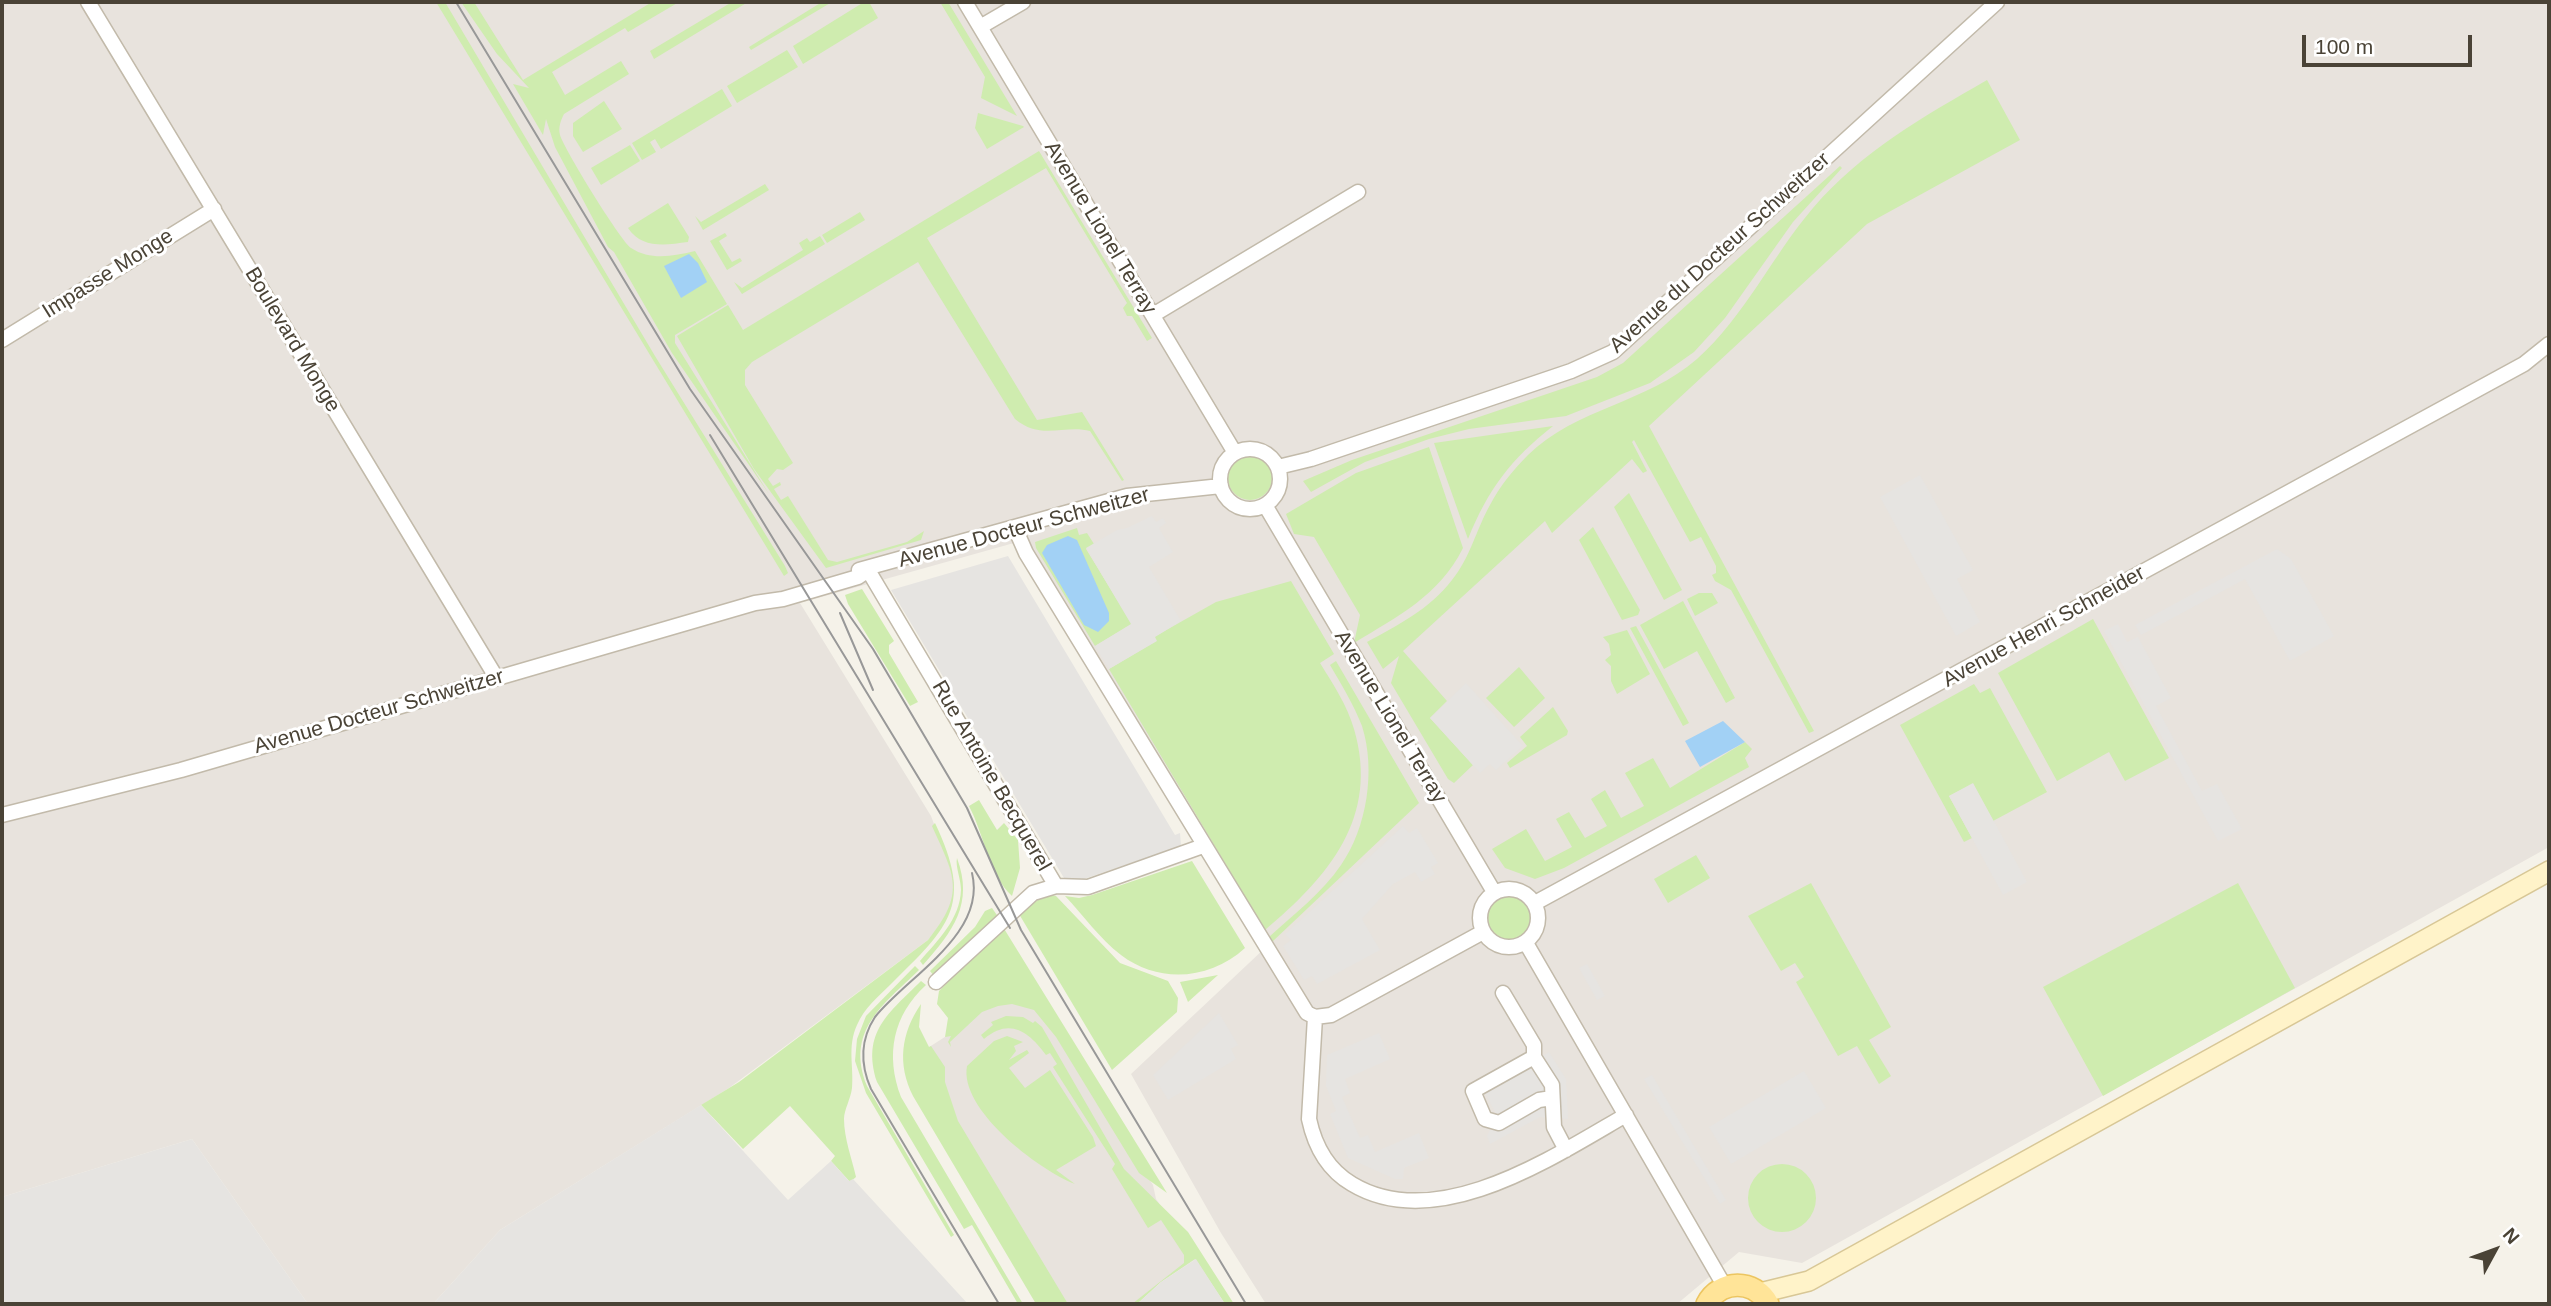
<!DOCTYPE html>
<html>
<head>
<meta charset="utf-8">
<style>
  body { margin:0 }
  #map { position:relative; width:2551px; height:1306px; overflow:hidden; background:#f5f2e9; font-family:Arial,sans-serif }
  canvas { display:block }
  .frame { position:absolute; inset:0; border:4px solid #4a4336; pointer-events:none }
  .north { position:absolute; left:2460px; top:1215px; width:70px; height:70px; -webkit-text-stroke:5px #fff; paint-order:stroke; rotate:49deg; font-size:19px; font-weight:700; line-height:28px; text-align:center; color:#4a4336 }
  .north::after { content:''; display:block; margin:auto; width:24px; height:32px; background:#4a4336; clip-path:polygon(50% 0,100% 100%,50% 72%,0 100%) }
  .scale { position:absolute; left:2302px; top:35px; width:170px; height:32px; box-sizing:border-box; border:4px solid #4a4336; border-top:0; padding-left:9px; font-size:21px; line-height:24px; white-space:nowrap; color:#4a4336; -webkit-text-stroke:5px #fff; paint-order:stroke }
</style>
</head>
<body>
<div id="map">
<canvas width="2551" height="1306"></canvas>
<div class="frame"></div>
<div class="north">N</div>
<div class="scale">100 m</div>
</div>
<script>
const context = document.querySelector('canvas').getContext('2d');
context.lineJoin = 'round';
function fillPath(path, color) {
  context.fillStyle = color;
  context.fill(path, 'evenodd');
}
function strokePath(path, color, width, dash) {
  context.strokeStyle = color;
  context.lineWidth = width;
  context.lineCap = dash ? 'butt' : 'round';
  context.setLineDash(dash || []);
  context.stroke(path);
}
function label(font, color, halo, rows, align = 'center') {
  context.font = font + ' Arial,sans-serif';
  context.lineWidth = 6;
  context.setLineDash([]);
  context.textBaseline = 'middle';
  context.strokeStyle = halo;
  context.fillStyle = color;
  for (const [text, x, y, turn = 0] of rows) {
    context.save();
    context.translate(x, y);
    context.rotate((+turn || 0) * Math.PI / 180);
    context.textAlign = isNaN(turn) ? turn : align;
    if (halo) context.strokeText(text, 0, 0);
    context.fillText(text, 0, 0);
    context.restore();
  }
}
fillPath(new Path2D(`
  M2,2h2547v845l-747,416 -63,-11 -62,52h-411l-45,-71 -90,-159 134,-126 -244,-407 -221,62 131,213 17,45 6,22 -2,22 -5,12 -19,23 -199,148 -229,142 -67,74h-125l-116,-165 -190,58z
  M1019,970l134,215 3,14 40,60 -35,23 -24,22h-77l-148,-246 36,-23z`), '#e8e3dd');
fillPath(new Path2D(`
  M436,2h9l210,354 130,210 3,7 -4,3z
  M461,2h13l49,78 129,-78h27l-51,30 -3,-4 -73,44 13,23 56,-34 8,13 -65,40c-3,6 -6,13 -4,21 4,14 60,105 71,113 20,13 43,8 64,3l32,53 -52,31v8l94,151 -97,-141 -58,-101 -6,-5 -53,-100 -9,-28 -3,16 -30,-51 16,4 -32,-34z
  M732,2h16l-94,57 -4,-8z
  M822,2h10l-81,48 -2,-3z
  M864,2h5l9,16 -75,46 -10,-18z
  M940,2h8l69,114 -36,-18 4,-21z
  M787,50l11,17 -61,36 -10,-17z
  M1987,80l33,60 -153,84 -218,202 165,305 -5,2 -78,-143 -16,-9 -3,-6 4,-2v-7l-15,-29 -11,5 -56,-102 -2,2 15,29 -4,2 -11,-14 -80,74 -7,-12 -142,130 44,50 -17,17 43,47 -19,18 -6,-4 -57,-96 8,-27 -16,13 -16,-27c31,-17 63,-33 85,-62 18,-22 24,-50 38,-75 10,-19 23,-35 38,-50 48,-47 119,-52 169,-96 48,-43 75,-103 116,-151 49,-57 110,-91 174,-128z
  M722,89l10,17 -71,43 -6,-10 -5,3 6,10 -14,8 -10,-17z
  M604,101l18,28 -39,23 -10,-16v-13z
  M978,113l45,13 1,1 -37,22 -12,-21z
  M630,145l10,16 -39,24 -10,-17z
  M1039,151l113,187 -5,3 -15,-25h-5l-4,-8 4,-5 -81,-135 -119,70 110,182 45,-8 42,68 -2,1 -32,-50c-25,-7 -49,10 -75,-12l-97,-157 -166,100 -7,8v15l48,78 -10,7 -6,-1 -9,10 5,7 7,-4 1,3 -7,4 7,11 7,-4 40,64 9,2 70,-20 17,-11 -3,9 -95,28 -72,-99 -77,-133 51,-31 15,25z
  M1840,166l2,2 -49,54 -68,96 -31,34 -44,31 -84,33 -97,13 -40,10 -64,23 -54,30 -8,-11 49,-21 245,-83 26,-14z
  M765,184l4,6 -66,40 -8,-14 6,6z
  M668,203l21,34 -1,5c-23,3 -46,7 -60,-14z
  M860,212l5,8 -38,23 -5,-8z
  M725,233l2,3 -8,5 13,21 8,-4 2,3 -15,9 -17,-29z
  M820,236l5,8 -83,50 -8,-12 8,6 61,-38 -4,-7 8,-5 3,4z
  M1553,426c-42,33 -65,63 -85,113l-34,-96z
  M1429,447l34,101c-24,48 -65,68 -109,95l6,-28 -46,-78 -20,-3 -8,-20 70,-41z
  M1228 478a22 22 0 1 1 44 0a22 22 0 1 1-44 0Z
  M1629,493l53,97 -18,10 -50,-93z
  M1593,527l47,83 -2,5 -16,5 -43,-80z
  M1077,528l2,7 8,-2 7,11 -8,5 46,75 -37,22 -59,-98 -1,-6z
  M1291,581l43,73 -14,9c13,21 27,42 34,66 26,89 -26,148 -89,201l-156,-261 47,-28 -2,-4 62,-35z
  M862,589l32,52 -5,4v8l29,49 -8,4 -62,-102 -3,-9z
  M1699,593h13l6,10 -23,13 -8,-17z
  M1683,601l52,97 -9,5 -29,-52 -33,18 -24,-44z
  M2093,619l76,139 -44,23 -16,-29 -52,29 -59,-108z
  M1636,626l53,97 -6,3 -53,-98z
  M1627,630l23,44 -33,20 -6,-13v-15l-6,-6 6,-5 -2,-11 -6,-7z
  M1336,661l83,142 -147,139 -3,-5c25,-23 53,-44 72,-72 26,-37 35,-95 21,-139 -8,-21 -21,-42 -32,-61z
  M1519,667l26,31 -31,29 -28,-29z
  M1974,684l6,9 10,-5 57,104 -54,29 -20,-37 -24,12 23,42 -8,4 -64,-117z
  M1553,707l15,24 -1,4 -57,33 -3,-5 20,-17 -7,-9z
  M1745,742l7,7 -7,9 4,9 -185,101 -29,11 -30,-11 -13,-19 34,-20 19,32 27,-14 -16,-28 13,-7 16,26 22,-12 -16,-27 14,-9 16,28 23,-12 -19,-33 28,-15 17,30z
  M979,800l18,30 7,-7 14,17 2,28 -8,28c-23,-21 -28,-62 -43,-90z
  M935,823c39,82 15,103 -44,161 -13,13 -27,24 -34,41 -10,22 -3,41 -5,63 -1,10 -8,22 -8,31 0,19 8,40 12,58l-6,5 -19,-21 4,-5 -45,-50 -47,43 -42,-44 38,-23 189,-142c38,-47 27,-63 4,-114z
  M1696,855l14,23 -42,25 -14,-24z
  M957,858c17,46 -4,73 -34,107l-3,-4c18,-21 40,-42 41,-71 0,-11 -6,-24 -4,-32z
  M1192,861l53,87c-35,32 -86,36 -124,7 -21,-16 -38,-40 -56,-59l14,2 13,-3z
  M1811,883l80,144 -22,13 22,36 -12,8 -22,-38 -19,10 -42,-74 8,-5 -9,-14 -14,8 -33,-55z
  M2238,883l57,105 -192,108 -60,-109z
  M1046,894l10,2 64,67 48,18 10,17 -1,14 -65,58 -93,-156z
  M1488 918a22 22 0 1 1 44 0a22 22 0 1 1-44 0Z
  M992,908l7,10 -65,58 -4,-5 45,-44 10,-16z
  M1003,927l164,266 -28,-20 -83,-136 -22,-27 -22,-6 -14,2 -16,6 -32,30 1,5 -3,-5 3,-6 -6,1 3,-19 -11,-14 2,-13z
  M915,966l4,4c-36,35 -74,61 -52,116l87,149 -3,2 -85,-144 -11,-32 2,-22 9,-23z
  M1218,975l-30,27 -8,-20z
  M921,981l5,4c-33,30 -41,70 -25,112l122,207h-5l-46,-79 -8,4 -87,-147c-16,-50 12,-69 44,-101z
  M921,1004l-2,23 10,20 2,-1 14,21v15l13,39 110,183h-32l-123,-208c-16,-32 -12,-63 8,-92z
  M1006,1016l17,1 10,6 2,-2 7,6 82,142 64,63 46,72h-9l-30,-45 -34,23 -24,22h-5l52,-41v-8l-23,-35 -13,8 -36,-59 3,-5 -62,-97 4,-3 -7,-11 -4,2c-17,-23 -36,-38 -62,-16l-3,-4 12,-10 -2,-3z
  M1007,1036l16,6 -9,4 2,5 -7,9 18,-10 2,3 -20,15 16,20 25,-18 43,67 3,9 -40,24 19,14c-38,-15 -116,-75 -108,-118l27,-25z
  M1748 1198a34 34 0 1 1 68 0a34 34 0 1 1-68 0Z`), '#cfecaf');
fillPath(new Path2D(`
  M1920,475l53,95 -16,9 23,43 -24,14 -76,-139z
  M1152,516l4,6 7,-4 3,5 -7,5 14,24 -24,15 32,54 -26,16 2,4 -48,28 -14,-23 36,-22 -45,-76 31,-18 10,-2z
  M2277,549l14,10 43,77 -44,25 -45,-82 -104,56 -6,-10z
  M1008,556l167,279 5,-2 1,13 -97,33 -20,-1 -173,-288z
  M2118,624l9,18 11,-5 33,61 -15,8 46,85 15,-7 25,45 -24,12 -114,-210z
  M1466,683l57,63 -27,24 -6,-6 -10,9 -50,-55z
  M1973,783l54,99 -24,13 -54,-99z
  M1403,826l6,7 8,-5 21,35 -7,4 4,7 -14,8 -6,-10 -22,12 -31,35 18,31 -63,34 -5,-8 -8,4 -21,-34 8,-6 -6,-6z
  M1587,964l18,32 -8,4 -18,-32z
  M1219,1013l19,32 -7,4 5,10 -68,41 -15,-25z
  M1379,1033l11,26 -45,20 5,14 -8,4 18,41 8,-3 7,17 44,-19 10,25 -25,10 -1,11h-8l-47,-21 -18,-44 6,-3 -10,-25 1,-31z
  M1549,1052l17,27 2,40 -28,-2 -50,27 -3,-8 10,-20 -13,-25z
  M1804,1071l22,37 -95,56 -22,-37z
  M1652,1075l74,125 -6,4 -76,-125z
  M701,1105l87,95 43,-39 18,20 4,-2 115,125h-535l67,-74z
  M192,1139l116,165h-306v-107z
  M1196,1259l29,45h-88l24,-22z`), '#e6e4e1');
fillPath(new Path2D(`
  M689,254l9,9 9,19 -26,16 -17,-32z
  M1068,536l9,4 32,73v8l-11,11 -14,-7 -42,-72 5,-8z
  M1723,721l22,21 -45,25 -15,-26z`), '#a2d1f5');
const street = new Path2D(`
  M88,2l408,675
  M965,2l270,451
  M980,27l43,-25
  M1153,315l205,-123
  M2,340l212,-131
  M1220 479a30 30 0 1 1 60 0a30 30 0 1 1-60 0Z
  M1278,467l33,-8 260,-88 42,-19 384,-350
  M1265,505l229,387
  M1015,528l11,25 281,460 8,4 16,-2 152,-83
  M859,570l268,-74 94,-10
  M868,570l188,316 32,1 115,-41
  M2,815l179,-45 574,-167 28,-4 75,-22 10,-7
  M1480 918a29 29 0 1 1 58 0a29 29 0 1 1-58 0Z
  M1535,903l989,-539 25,-20
  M1526,943l199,344
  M936,982l97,-89 23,-7
  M1503,993l31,52v12l18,28 2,42 12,23
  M1315,1017l-6,102c6,28 19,51 43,65 85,51 201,-27 274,-69
  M1534,1057l-61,34 12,28 14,4 40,-23 13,-2`);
const secondary = new Path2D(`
  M1760,1293l49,-12 740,-410`);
const primary = new Path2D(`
  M1707,1304c13,-25 48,-25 61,0`);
strokePath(street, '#c2baaa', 17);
strokePath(secondary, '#d8c796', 22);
strokePath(primary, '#ecc560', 24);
strokePath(street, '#fff', 14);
strokePath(secondary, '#fff3c9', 19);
strokePath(primary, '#ffe498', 21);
strokePath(new Path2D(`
  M456,2l234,387 183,260 94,159 54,122 225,374
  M710,435l300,493
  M840,613l33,77
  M972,873c15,61 -64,103 -97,144 -15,23 -15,47 -4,72l128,215`), '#989898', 2);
label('21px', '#4a4336', '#fff', [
  ["Avenue Lionel Terray",1100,228,59],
  ["Avenue du Docteur Schweitzer",1720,253,-42],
  ["Impasse Monge",108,274,-32],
  ["Boulevard Monge",292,340,59],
  ["Avenue Docteur Schweitzer",1024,528,-15],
  ["Avenue Henri Schneider",2044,627,-29],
  ["Avenue Docteur Schweitzer",379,712,-16],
  ["Avenue Lionel Terray",1390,717,59],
  ["Rue Antoine Becquerel",991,776,60]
]);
</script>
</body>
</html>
